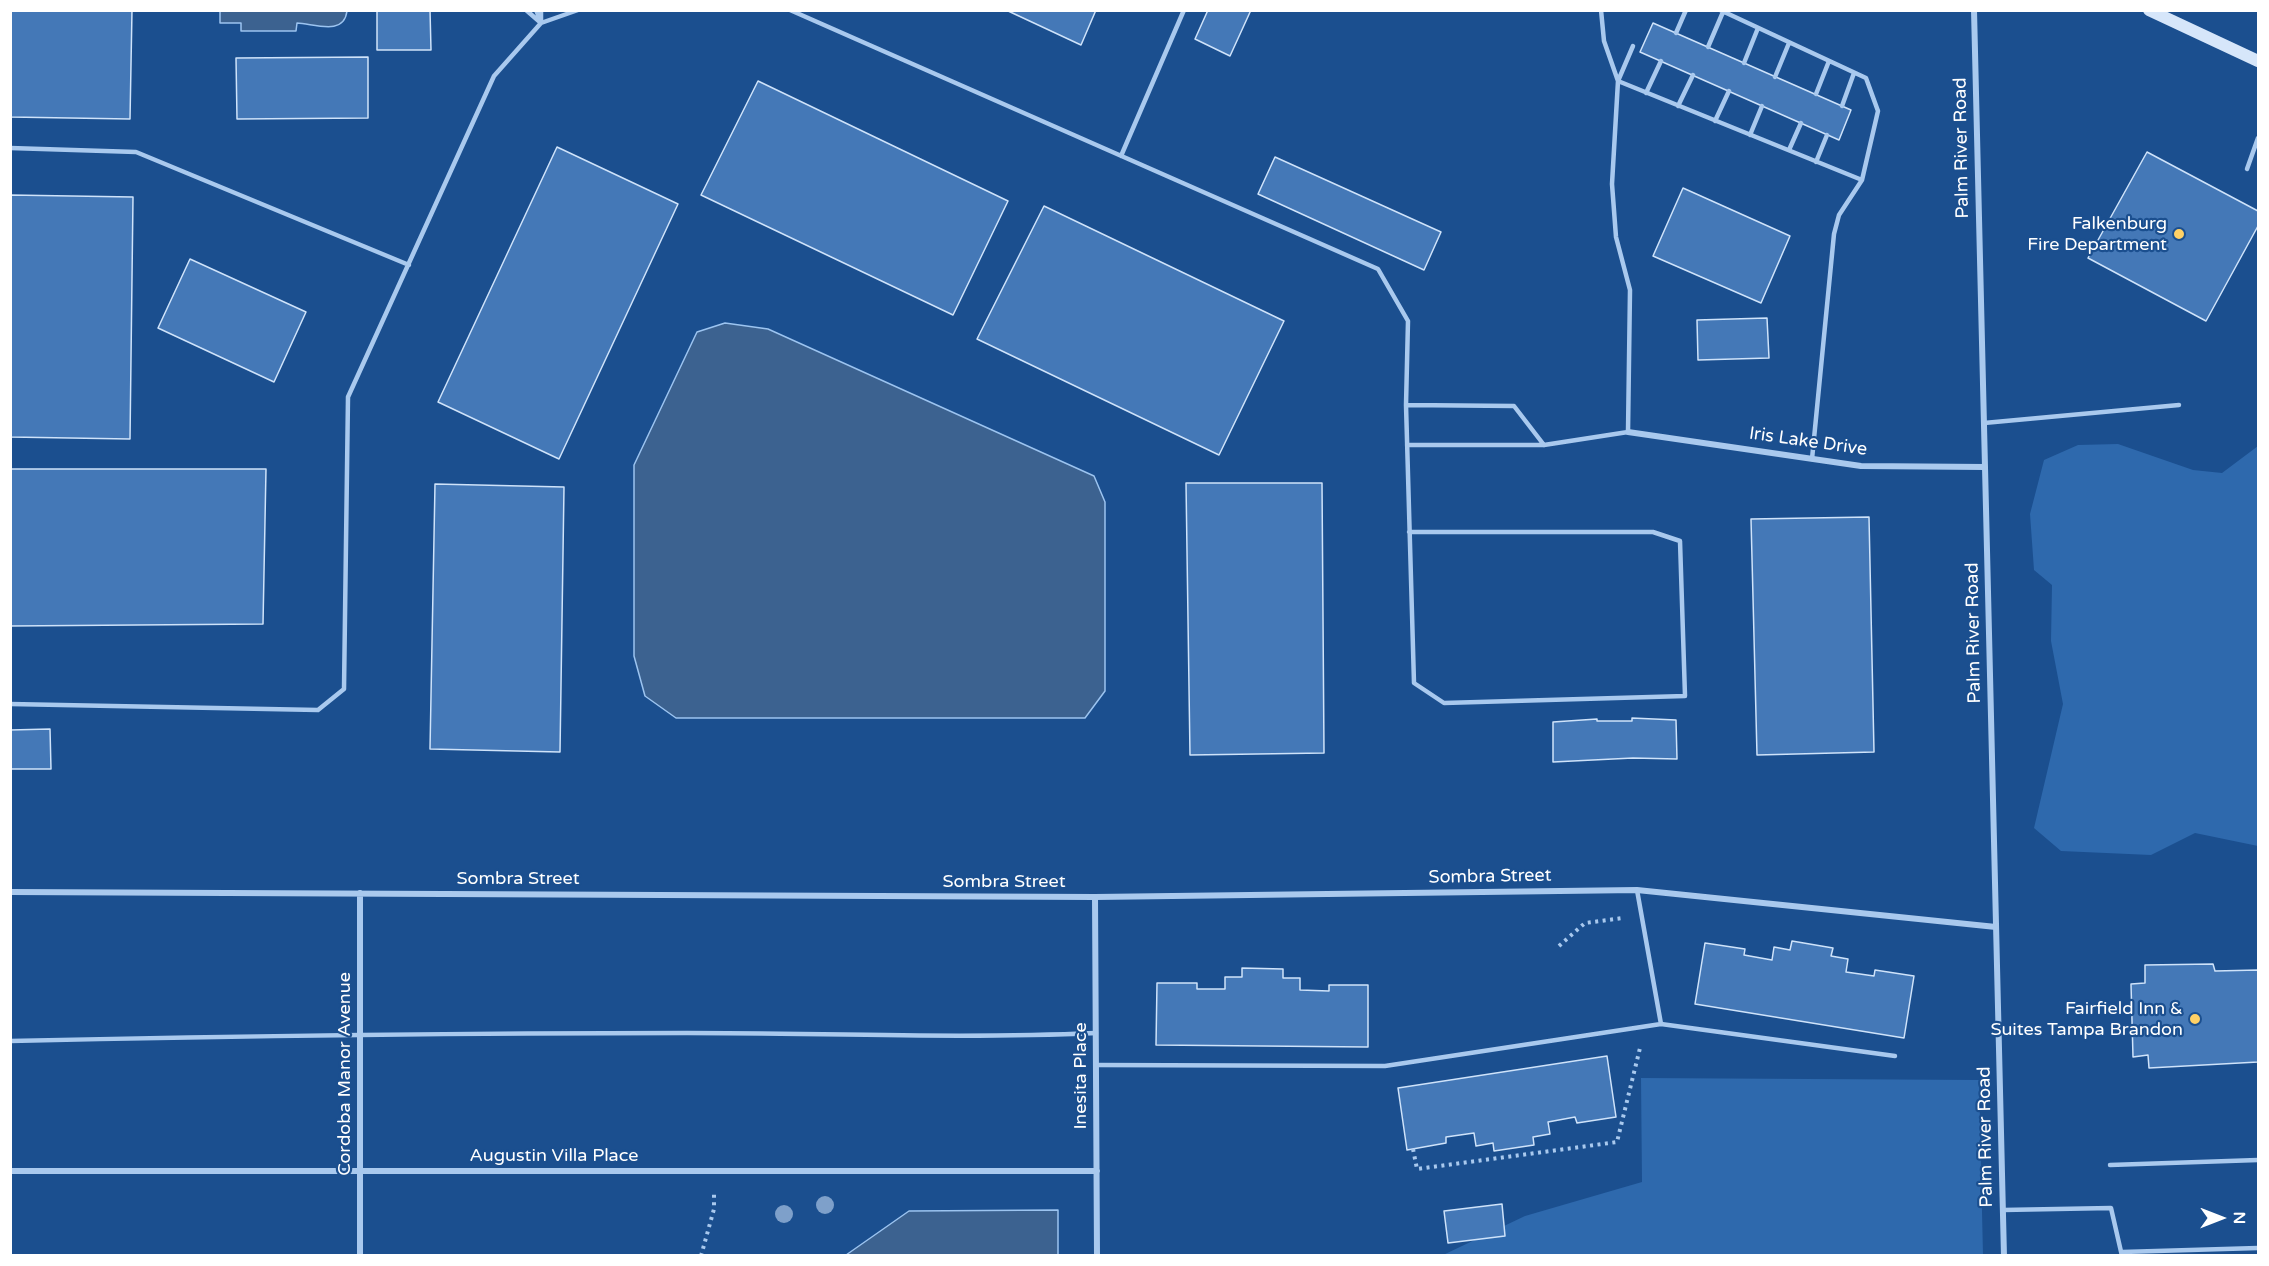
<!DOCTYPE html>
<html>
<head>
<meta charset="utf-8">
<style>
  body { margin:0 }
  #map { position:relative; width:2269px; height:1266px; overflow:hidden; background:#1b4f8f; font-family:"Varela Round",sans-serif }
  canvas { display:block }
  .frame { position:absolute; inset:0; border:12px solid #fff; pointer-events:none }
  .north { position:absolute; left:2191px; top:1188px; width:60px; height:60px; -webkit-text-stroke:4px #1b4f8f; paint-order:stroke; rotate:90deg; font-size:16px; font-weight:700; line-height:24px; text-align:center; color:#fff }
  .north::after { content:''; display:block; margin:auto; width:21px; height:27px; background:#fff; clip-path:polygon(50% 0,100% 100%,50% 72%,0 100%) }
</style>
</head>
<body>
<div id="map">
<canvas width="2269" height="1266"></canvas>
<div class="frame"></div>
<div class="north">N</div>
</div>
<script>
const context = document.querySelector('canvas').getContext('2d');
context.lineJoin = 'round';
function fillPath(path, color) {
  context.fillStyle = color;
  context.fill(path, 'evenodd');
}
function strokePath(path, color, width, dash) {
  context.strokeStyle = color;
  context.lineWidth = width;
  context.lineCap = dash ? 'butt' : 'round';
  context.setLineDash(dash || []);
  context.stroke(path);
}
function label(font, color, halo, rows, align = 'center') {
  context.font = font + ' "Varela Round",sans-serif';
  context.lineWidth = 4.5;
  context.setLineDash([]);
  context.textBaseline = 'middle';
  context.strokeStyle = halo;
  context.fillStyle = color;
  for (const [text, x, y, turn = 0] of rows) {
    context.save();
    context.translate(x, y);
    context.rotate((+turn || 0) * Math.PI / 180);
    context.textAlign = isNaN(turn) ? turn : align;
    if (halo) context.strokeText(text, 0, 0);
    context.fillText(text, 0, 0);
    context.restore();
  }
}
fillPath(new Path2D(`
  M2118,444l75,26 29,3 36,-27v400l-63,-13 -44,22 -90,-4 -27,-23 29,-124 -12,-63 1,-56 -18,-15 -4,-56 14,-54 34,-15z
  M1641,1078l338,2 4,175 -542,1 84,-40 117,-34z`), '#2e69ad');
const water = new Path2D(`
  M220,11v-1l127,1c-3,25 -32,13 -50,12l-1,8h-55v-8h-21z
  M725,323l43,6 326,147 11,26v189l-20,27h-409l-31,-22 -11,-40v-191l63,-133z
  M1058,1210v45h-212l63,-44z`);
fillPath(water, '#3c6290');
strokePath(water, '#9cc4f0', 1.5);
const building = new Path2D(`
  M10,10h122l-2,109 -120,-2z
  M377,10h53l1,40h-54z
  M1006,10h90l-15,35z
  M1208,10h43l-21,46 -35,-17z
  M1653,23l198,87 -12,30 -199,-88z
  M368,57v61l-131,1 -1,-61z
  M758,81l250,120 -55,114 -252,-120z
  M557,147l121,57 -119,255 -121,-57z
  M2147,152l111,59v15l-52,95 -118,-63z
  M1275,157l166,75 -17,38 -166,-76z
  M1683,188l107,48 -29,67 -108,-47z
  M10,195l123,2 -3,242 -120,-2z
  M1044,206l240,115 -65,134 -242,-116z
  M190,259l116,53 -32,70 -116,-54z
  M1767,318l2,40 -71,2 -1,-40z
  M10,469h256l-3,155 -253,2z
  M1186,483h136l2,270 -134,2z
  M435,484l129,3 -4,265 -130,-3z
  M1869,517l5,235 -117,3 -6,-236z
  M1632,718l44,2 1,39 -44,-1 -80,4v-40l44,-3v2h35z
  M50,729l1,40h-41v-39z
  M1792,941l41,7 -2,8 17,3 -2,13 28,4 1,-6 39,6 -10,62 -209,-34 10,-61 40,6 -1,6 28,5 2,-13 16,3z
  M2213,964l2,7 43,-1v92l-109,6 -1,-13 -15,2 -2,-73 14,-1v-18z
  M1242,968l41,1v9h17v12l29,1v-6h39v62l-212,-2 1,-62h40v6h28v-12h17z
  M1607,1056l9,61 -39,6 -2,-6 -27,5 2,12 -17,3 1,8 -40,6 -1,-8 -17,3 -2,-13 -28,4v6l-39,7 -9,-62z
  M1502,1204l3,32 -57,7 -4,-32z`);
fillPath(building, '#4478b7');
strokePath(building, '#cfe3fa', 1.5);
strokePath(new Path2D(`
  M1559,946l26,-23 38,-5
  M1413,1149l4,20 200,-27 23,-94
  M701,1256l13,-47v-16`), '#a9c9ee', 4, [3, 4.5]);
strokePath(new Path2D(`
  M526,10l15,13
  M536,10l5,12
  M541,10v11
  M790,10l588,259 30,52 -2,84 8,278 30,20 241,-7 -5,-155 -27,-9h-244
  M1601,10l3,31 14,40 244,99
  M1720,10l146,68 12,33 -16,69 -23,35 -5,19 -22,225
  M1676,33l10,-23
  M1708,47l15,-35
  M1744,63l14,-35
  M1775,77l14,-34
  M1646,93l15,-32
  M1816,94l13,-33
  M1678,106l15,-31
  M1842,106l12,-33
  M1715,121l14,-30
  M1750,135l12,-29
  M10,148l126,4 273,113
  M1789,150l12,-27
  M1121,156l63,-146
  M1816,162l11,-27
  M2247,169l11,-31
  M1406,405l108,1 30,39
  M1984,423l195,-18
  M1407,445h137l84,-13 2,-142 -14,-53 -4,-53 6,-103 15,-35
  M10,704l308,6 26,-21 4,-292 146,-321 47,-53 37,-13
  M1637,890l24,134
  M10,1041c226,-5 451,-8 677,-8 136,0 273,6 409,0
  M1096,1065l289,1 276,-42 234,32
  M2110,1165l148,-5
  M2003,1210l108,-2 11,48
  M2122,1252l136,-4`), '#a9c9ee', 4.5);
strokePath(new Path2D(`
  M1974,10l30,1246
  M1628,432l233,34 124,1
  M10,892l1085,5 542,-7 359,37
  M360,893v363
  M1095,897l2,359
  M10,1171h1087`), '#a9c9ee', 6);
strokePath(new Path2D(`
  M2149,10l109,51`), '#d6e6fa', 12);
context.fillStyle = '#7ea0ca';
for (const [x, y] of [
  [825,1205],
  [784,1214]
]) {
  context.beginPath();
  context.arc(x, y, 9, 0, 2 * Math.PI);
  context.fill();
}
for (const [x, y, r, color] of [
  [2179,234,6,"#ffd166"],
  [2195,1019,6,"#ffd166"]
]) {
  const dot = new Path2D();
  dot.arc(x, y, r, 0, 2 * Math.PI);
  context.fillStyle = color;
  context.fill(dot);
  strokePath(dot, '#1b4f8f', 2);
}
label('18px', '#fff', '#1b4f8f', [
  ["Palm River Road",1962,148,-91],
  ["Iris Lake Drive",1808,442,8],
  ["Palm River Road",1974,633,-91],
  ["Sombra Street",1490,877,-1],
  ["Sombra Street",518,879],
  ["Sombra Street",1004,882],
  ["Cordoba Manor Avenue",345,1074,-90],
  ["Inesita Place",1081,1076,-90],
  ["Palm River Road",1986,1137,-91],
  ["Augustin Villa Place",554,1156]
]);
label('18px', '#fff', '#1b4f8f', [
  ["Falkenburg",2167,224],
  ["Fire Department",2167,245],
  ["Fairfield Inn &",2183,1009],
  ["Suites Tampa Brandon",2183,1030]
], 'right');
</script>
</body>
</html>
